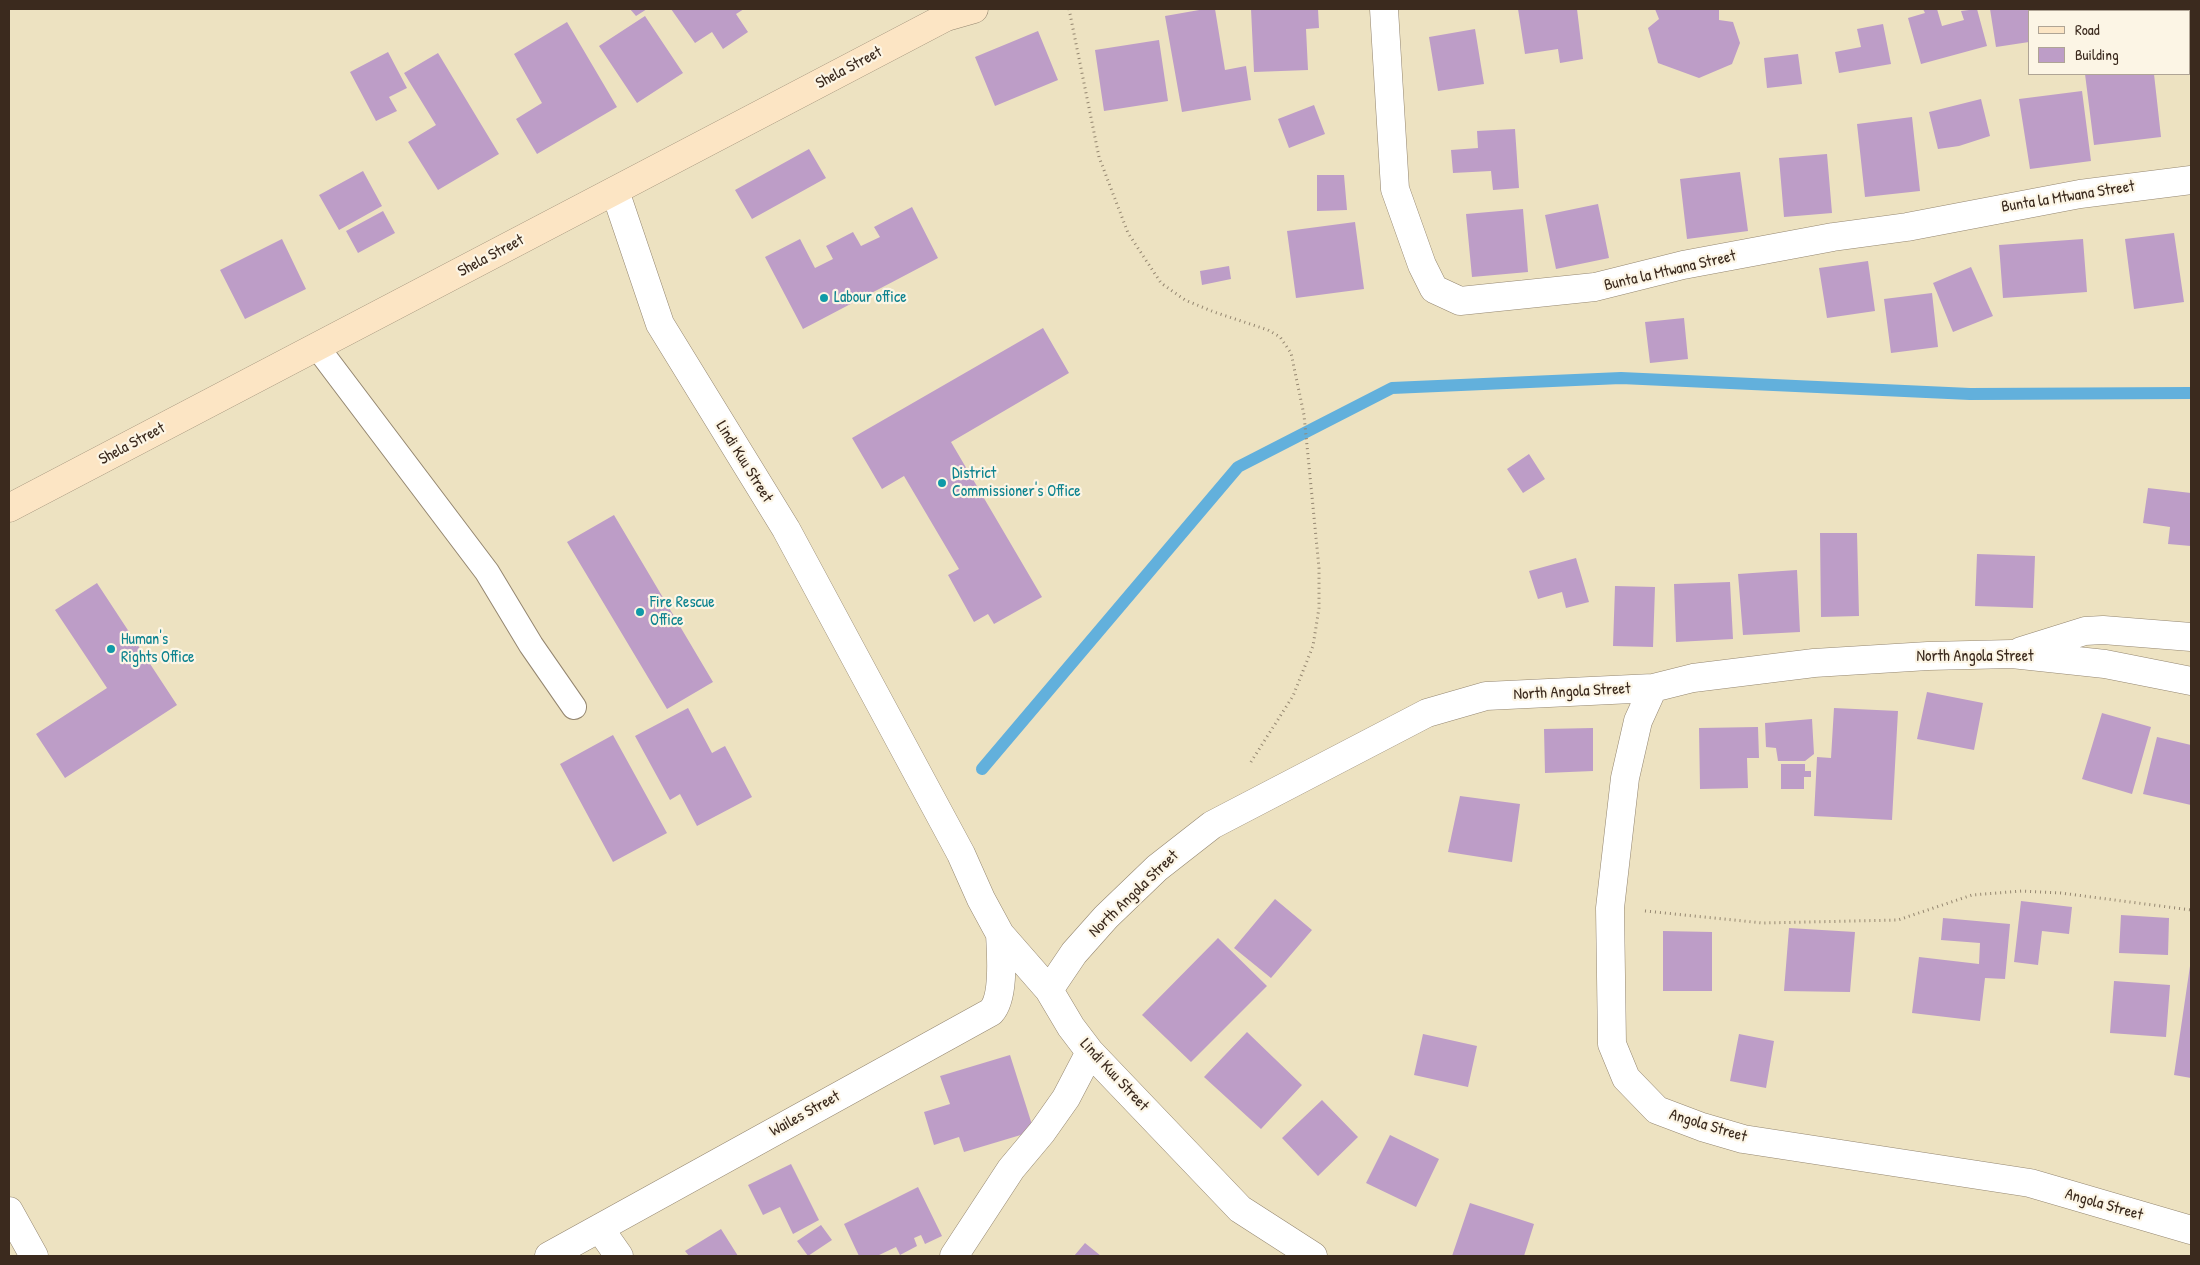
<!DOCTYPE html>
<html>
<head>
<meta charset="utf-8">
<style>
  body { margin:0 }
  #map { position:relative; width:2200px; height:1265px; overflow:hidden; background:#ede2c1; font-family:"Patrick Hand",sans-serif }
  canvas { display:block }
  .frame { position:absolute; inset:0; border:10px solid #3b2a1e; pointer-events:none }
  .legend { position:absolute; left:2028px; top:10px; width:162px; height:65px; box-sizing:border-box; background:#fcf5e5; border:1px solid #afa495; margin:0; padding:6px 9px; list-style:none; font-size:15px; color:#3b2a1e }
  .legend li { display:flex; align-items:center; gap:10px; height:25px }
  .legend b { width:25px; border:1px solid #afa495 }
</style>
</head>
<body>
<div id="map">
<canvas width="2200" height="1265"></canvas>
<div class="frame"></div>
<ul class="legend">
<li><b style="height:6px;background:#fce5c4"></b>Road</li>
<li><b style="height:14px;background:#bd9dc7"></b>Building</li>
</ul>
</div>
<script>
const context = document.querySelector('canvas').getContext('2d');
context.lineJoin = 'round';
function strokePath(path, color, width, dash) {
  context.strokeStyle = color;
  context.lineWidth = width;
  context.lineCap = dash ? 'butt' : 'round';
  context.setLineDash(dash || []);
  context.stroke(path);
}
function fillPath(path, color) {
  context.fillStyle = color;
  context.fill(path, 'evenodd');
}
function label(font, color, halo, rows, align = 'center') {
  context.font = font + ' "Patrick Hand",sans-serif';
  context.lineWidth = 4.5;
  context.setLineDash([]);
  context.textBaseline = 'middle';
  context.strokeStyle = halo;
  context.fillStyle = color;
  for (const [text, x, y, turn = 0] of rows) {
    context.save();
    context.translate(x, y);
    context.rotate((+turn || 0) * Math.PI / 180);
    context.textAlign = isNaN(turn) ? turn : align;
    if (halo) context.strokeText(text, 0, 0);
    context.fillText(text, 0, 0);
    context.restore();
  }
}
strokePath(new Path2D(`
  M982,769l256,-302 154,-79 229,-10 349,16 221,-1`), '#62b0dc', 12);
fillPath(new Path2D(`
  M630,9h17l-11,7z
  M671,9h73l-8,5 12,18 -25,17 -11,-17 -17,11z
  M1205,9h10l10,61 21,-4 5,34 -69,12 -17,-96z
  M1251,9h67l1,19 -13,1 2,41 -54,2z
  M1518,9h59l6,50 -23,4 -2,-14 -33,5z
  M1655,9h64v11l14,2 7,21 -8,21 -33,14 -41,-15 -10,-35 11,-9z
  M1923,9h14l5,17 22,-6 -3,-9 16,-2 10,37 -66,18 -13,-46 17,-5z
  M1990,9h76l1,2h-38v31l-33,5z
  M2086,9h54v2h-54z
  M645,16l38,57 -46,30 -38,-57z
  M567,22l50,85 -80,47 -21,-35 26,-16 -28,-49z
  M1883,24l8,40 -52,9 -4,-21 26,-5 -4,-18z
  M1475,29l9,55 -46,7 -9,-54z
  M1038,31l20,49 -63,26 -20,-49z
  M1159,40l9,61 -64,10 -9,-61z
  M388,52l19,36 -18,9 8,14 -21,10 -26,-49z
  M438,53l61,101 -61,36 -30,-48 28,-17 -32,-52z
  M1798,54l4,30 -35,4 -3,-30z
  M2085,74h69l7,63 -67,8z
  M2082,91l9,70 -61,8 -11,-70z
  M1981,99l9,37 -31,10 -21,3 -9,-37z
  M1314,105l11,29 -36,14 -11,-29z
  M1912,117l8,74 -55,6 -8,-73z
  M1515,129l4,59 -26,2 -2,-19 -38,2 -2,-23 27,-2 -1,-17z
  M809,149l17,29 -74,41 -17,-29z
  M1827,154l5,59 -48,4 -5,-59z
  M363,171l19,35 -43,24 -20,-35z
  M1740,172l8,59 -61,8 -7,-60z
  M1317,175h27l3,35 -30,1z
  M1598,204l11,54 -53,11 -11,-54z
  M912,207l26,51 -135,71 -38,-72 35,-18 15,29 18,-9 -7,-13 27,-14 8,14 19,-9 -6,-10z
  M1523,209l5,63 -56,5 -6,-63z
  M383,211l12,22 -37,20 -12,-22z
  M1355,222l9,67 -68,9 -9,-67z
  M2174,233l10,69 -50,7 -9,-70z
  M282,239l24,50 -61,30 -25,-49z
  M2083,239l4,53 -84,6 -4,-53z
  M1868,261l7,50 -48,7 -8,-50z
  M1229,266l2,13 -29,6 -2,-14z
  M1971,267l22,49 -40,16 -20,-49z
  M1932,293l6,54 -47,6 -7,-54z
  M1684,318l4,41 -38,4 -5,-41z
  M1043,328l26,45 -118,69 91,155 -48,27 -6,-10 -14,8 -26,-47 11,-6 -55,-93 -22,13 -30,-51z
  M1529,454l16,25 -22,14 -16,-24z
  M2148,488l43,5v53l-23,-2 2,-17 -27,-4z
  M614,515l99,167 -46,27 -100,-167z
  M1820,533h37l2,83 -38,1z
  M1977,554l58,2 -2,52 -58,-2z
  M1576,558l13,44 -23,6 -4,-16 -24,7 -9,-28z
  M1797,570l3,62 -57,3 -5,-61z
  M1730,582l3,57 -57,3 -2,-58z
  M97,583l80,122 -112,73 -29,-44 71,-46 -52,-78z
  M1615,586l40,1 -2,60 -40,-1z
  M1927,692l56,11 -9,47 -57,-11z
  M688,708l24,45 13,-7 27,51 -55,29 -17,-32 -10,6 -35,-64z
  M1834,708l64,3 -6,109 -78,-4 3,-59 14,1z
  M2102,713l49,14 -19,67 -50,-15z
  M1812,719l2,35 -9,7h-27l-2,-13 -10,-1 -1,-24z
  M1758,727l1,31h-12l1,30 -48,1 -1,-61z
  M1593,728v43l-48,2 -1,-44z
  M613,735l54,98 -54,29 -53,-98z
  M2157,737l34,8v60l-48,-11z
  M1781,764h24v7h6v6h-7v12h-23z
  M1460,796l60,8 -8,58 -64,-10z
  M1275,899l37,31 -41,48 -37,-30z
  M2021,901l51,6 -3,27 -27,-3 -4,34 -24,-3z
  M2121,915l48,3 -1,37 -49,-2z
  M1943,918l67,6 -5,55 -20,-1 -5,43 -68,-8 7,-56 60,7 1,-21 -39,-3z
  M1789,928l66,4 -5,60 -66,-1z
  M1663,931l49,1v59h-49z
  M1218,938l49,48 -76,76 -49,-47z
  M2190,966h1v112l-17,-3z
  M2114,981l56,4 -4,52 -56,-4z
  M1247,1032l55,53 -41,44 -57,-52z
  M1423,1034l54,12 -9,41 -54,-12z
  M1739,1034l35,7 -8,47 -36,-7z
  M1010,1055l24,76 -70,21 -5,-15 -25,8 -10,-33 26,-8 -10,-28z
  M1322,1100l36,37 -40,39 -36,-38z
  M1390,1135l49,24 -23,48 -50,-24z
  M791,1164l28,56 -26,14 -13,-27 -17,8 -15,-30z
  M918,1187l24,49 -17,8 -4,-9 -7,3 3,8 -17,9 -4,-8 -19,9h-18l-15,-32z
  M1470,1203l64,21 -10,32h-72z
  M821,1225l11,15 -24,16 -11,-15z
  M721,1229l17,27h-49l-4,-5z
  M1085,1243l16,13h-27z`), '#bd9dc7');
const lane = new Path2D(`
  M317,347l170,225 44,73 43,62`);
const street = new Path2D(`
  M1384,9l11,180 27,76 12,24 26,12 135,-14 88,-22 150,-28 74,-10 173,-33 111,-14
  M615,191l45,133 126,205 175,325 20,45 19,35 49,56 22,37 19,25 150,157 73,47
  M2021,651l64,-20 18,-1 88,7
  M1653,688l-15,33 -13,57 -15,130 2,136 14,34 31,32 45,17 41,12 287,44 161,47
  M1049,990l25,-37 32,-36 51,-49 55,-43 215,-112 59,-17 167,-8 40,-10 121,-15 114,-7 84,-2 93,10 86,17
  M9,1211l25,45
  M600,1229l19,27
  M549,1256l442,-244c14,-15 10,-58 9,-78
  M954,1256l57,-87 31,-37 24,-34 24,-46`);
const secondary = new Path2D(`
  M9,508l937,-491 28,-8`);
strokePath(lane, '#948670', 26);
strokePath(street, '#948670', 29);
strokePath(secondary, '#948670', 29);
strokePath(new Path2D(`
  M1069,9l30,148 29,76 33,50 24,17 29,12 54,18 12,7 11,16 13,62 15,153v40l-6,38 -20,50 -44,69
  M1645,911l118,12 135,-3 74,-25 50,-4 39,2 130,17`), '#948670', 3, [1, 4]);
strokePath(lane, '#fff', 24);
strokePath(street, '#fff', 28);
strokePath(secondary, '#fce5c4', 28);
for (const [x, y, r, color] of [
  [824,298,5,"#0f9aa8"],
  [942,483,5,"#0f9aa8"],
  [640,612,5,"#0f9aa8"],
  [111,649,5,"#0f9aa8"]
]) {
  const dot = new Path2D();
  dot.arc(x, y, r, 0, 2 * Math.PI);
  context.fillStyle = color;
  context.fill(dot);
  strokePath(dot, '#fcf5e5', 2);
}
label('16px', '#3b2a1e', '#fcf5e5', [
  ["Shela Street",849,68,-28],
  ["Bunta la Mtwana Street",2068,197,-9],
  ["Shela Street",491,256,-28],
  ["Bunta la Mtwana Street",1670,271,-13],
  ["Shela Street",132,444,-28],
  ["Lindi Kuu Street",744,462,58],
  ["North Angola Street",1975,657],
  ["North Angola Street",1572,692,-3],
  ["North Angola Street",1134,894,-44],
  ["Lindi Kuu Street",1114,1075,47],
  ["Wailes Street",805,1114,-29],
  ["Angola Street",1708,1126,17],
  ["Angola Street",2104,1205,16]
]);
label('16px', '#0d838f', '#fcf5e5', [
  ["Labour office",834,298],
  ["District",952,474],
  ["Commissioner's Office",952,492],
  ["Fire Rescue",650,603],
  ["Office",650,621],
  ["Human's",121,640],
  ["Rights Office",121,658]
], 'left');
</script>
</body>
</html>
